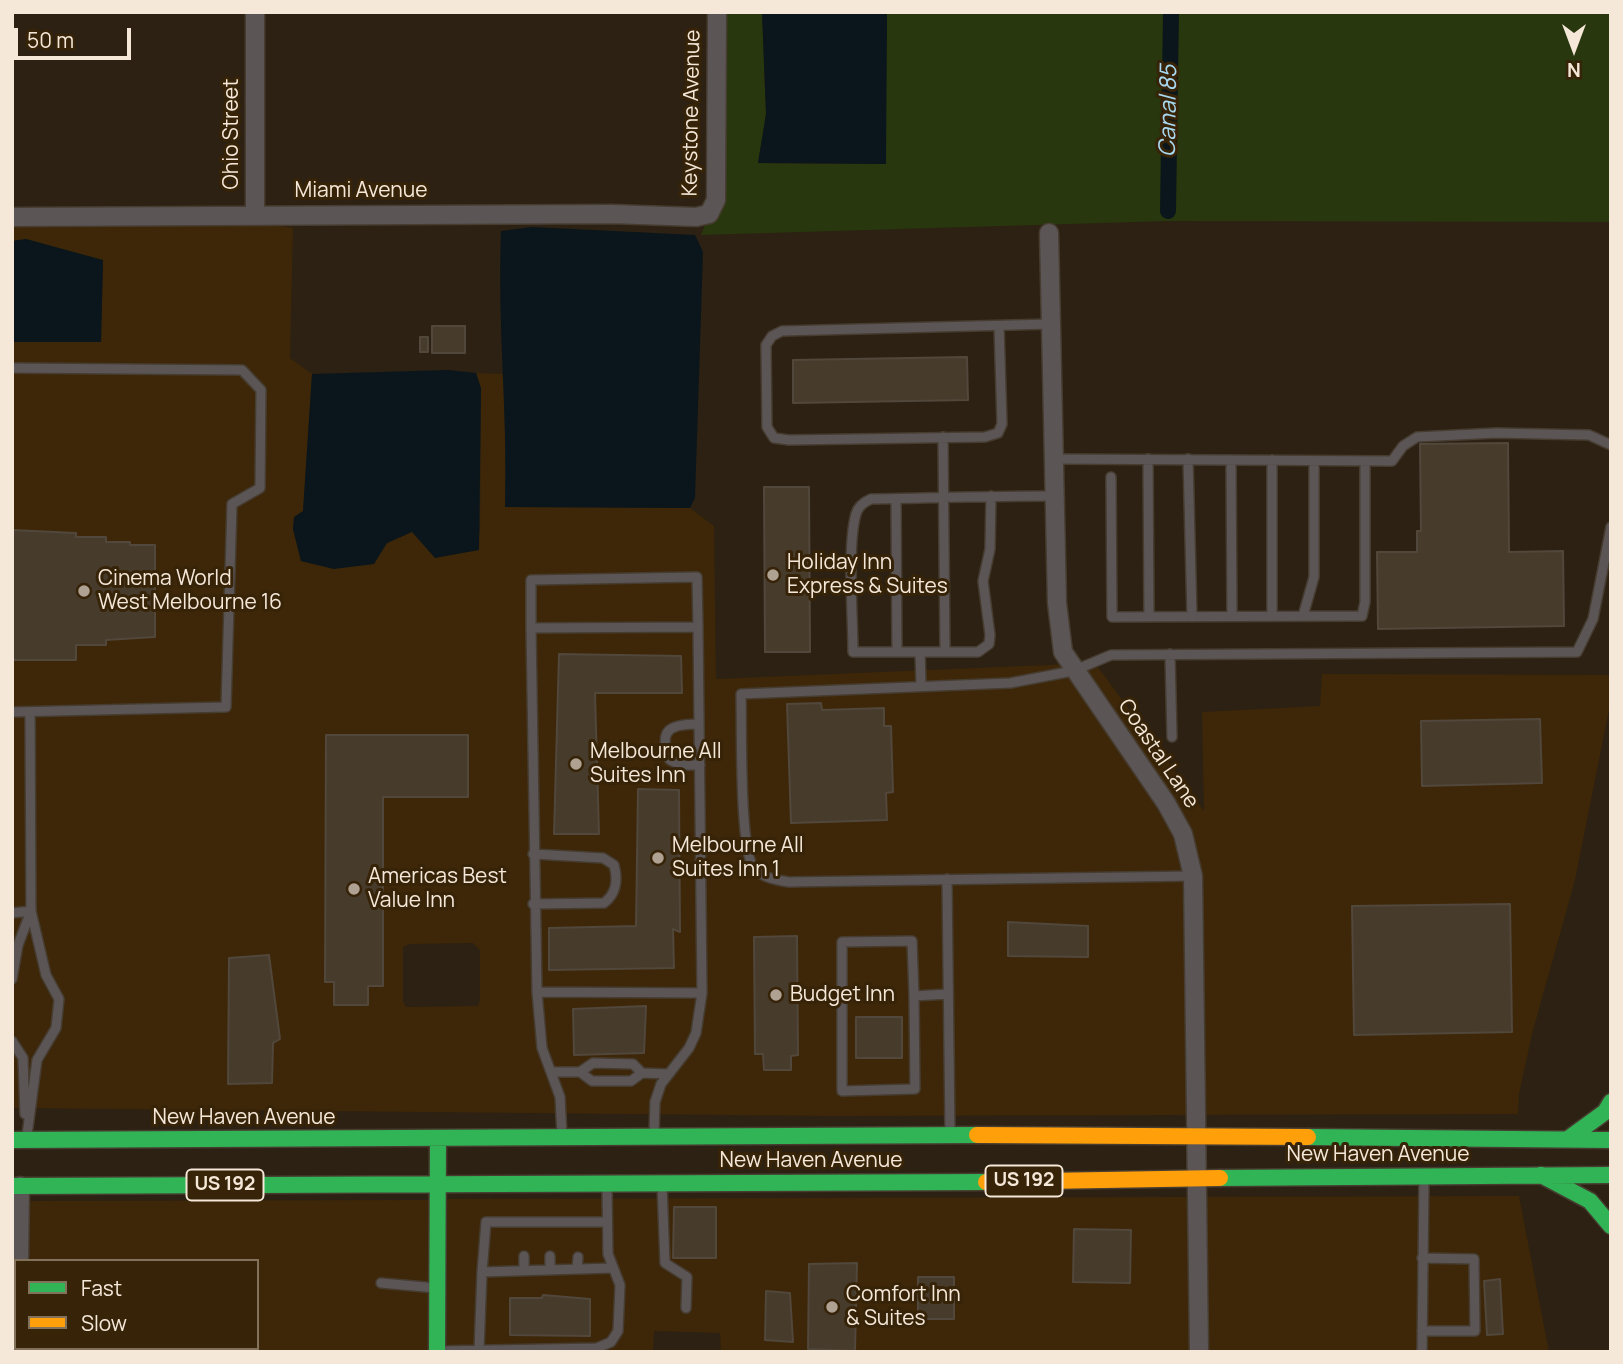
<!DOCTYPE html>
<html>
<head>
<meta charset="utf-8">
<style>
  body { margin:0 }
  #map { position:relative; width:1623px; height:1364px; overflow:hidden; background:#2c2112; font-family:Manrope,sans-serif }
  canvas { display:block }
  .frame { position:absolute; inset:0; border:14px solid #f5e8d9; pointer-events:none }
  .legend { position:absolute; left:14px; top:1259px; width:245px; height:91px; box-sizing:border-box; background:#362308; border:2px solid #82725c; margin:0; padding:9px 12px; list-style:none; font-size:21px; color:#f5e8d9 }
  .legend li { display:flex; align-items:center; gap:14px; height:35px }
  .legend b { width:35px; border:2px solid #82725c }
  .north { position:absolute; left:1539px; top:14px; width:70px; height:70px; -webkit-text-stroke:5px #362308; paint-order:stroke; rotate:180deg; font-size:19px; font-weight:700; line-height:28px; text-align:center; color:#f5e8d9 }
  .north::after { content:''; display:block; margin:auto; width:24px; height:32px; background:#f5e8d9; clip-path:polygon(50% 0,100% 100%,50% 72%,0 100%) }
  .scale { position:absolute; left:14px; top:28px; width:117px; height:32px; box-sizing:border-box; border:4px solid #f5e8d9; border-top:0; padding-left:9px; font-size:21px; line-height:24px; white-space:nowrap; color:#f5e8d9; -webkit-text-stroke:5px #362308; paint-order:stroke }
</style>
</head>
<body>
<div id="map">
<canvas width="1623" height="1364"></canvas>
<div class="frame"></div>
<ul class="legend">
<li><b style="height:9px;background:#30b455"></b>Fast</li>
<li><b style="height:9px;background:#ff9f0a"></b>Slow</li>
</ul>
<div class="north">N</div>
<div class="scale">50 m</div>
</div>
<script>
const context = document.querySelector('canvas').getContext('2d');
context.lineJoin = 'round';
function fillPath(path, color) {
  context.fillStyle = color;
  context.fill(path, 'evenodd');
}
function strokePath(path, color, width, dash) {
  context.strokeStyle = color;
  context.lineWidth = width;
  context.lineCap = dash ? 'butt' : 'round';
  context.setLineDash(dash || []);
  context.stroke(path);
}
function label(font, color, halo, rows, align = 'center') {
  context.font = font + ' Manrope,sans-serif';
  context.lineWidth = 6;
  context.setLineDash([]);
  context.textBaseline = 'middle';
  context.strokeStyle = halo;
  context.fillStyle = color;
  for (const [text, x, y, turn = 0] of rows) {
    context.save();
    context.translate(x, y);
    context.rotate((+turn || 0) * Math.PI / 180);
    context.textAlign = isNaN(turn) ? turn : align;
    if (halo) context.strokeText(text, 0, 0);
    context.fillText(text, 0, 0);
    context.restore();
  }
}
fillPath(new Path2D(`
  M160,208l133,20 -3,130 22,16 -9,138 -9,6 -1,11 8,32 33,8 78,-38 24,27 44,-24 1,-145 -5,-16 29,1v133l185,1 24,18 2,153 379,-16 109,148 -2,-99 118,-6 2,-32 289,1v25l-36,180 -43,154 -13,60 -1,20 -687,2 -819,-8v-766h89l2,-81 -77,-22 -14,2v-32zM473,943l7,7v50l-2,6 -72,1 -3,-6v-54l6,-3z
  M1519,1196l30,156h-828l-1,-19 -66,-2 -1,21h-208v-153z
  M429,1200v152h-417v-151zM16,1261h241v87h-241z`), '#3d2708');
fillPath(new Path2D(`
  M716,12h46l4,102 -8,49 127,1 2,-152h724v210l-442,-1 -468,14 13,-32z`), '#28370d');
fillPath(new Path2D(`
  M762,12h125l-1,152 -128,-1 8,-49z
  M532,227l163,8 8,17 -8,246 -5,10 -185,-1c3,-92 -8,-184 -4,-276z
  M26,239l77,21 -2,82h-89v-101z
  M448,370l28,3 5,15 -2,162 -44,8 -23,-26 -25,11 -13,21 -40,5 -33,-8 -8,-32 1,-12 9,-6 9,-137z`), '#0a161b');
strokePath(new Path2D(`
  M1168,211l3,-199`), '#0a161b', 16);
const building = new Path2D(`
  M432,326h33v27h-33z
  M420,337h8v15h-8z
  M967,357l1,43 -175,3v-43z
  M1508,443l1,109 54,-1 1,75 -186,3 -1,-77h40v-21h4l-1,-87z
  M764,487h45l1,165h-45z
  M12,530l64,3v4h30v5h24v3h25v92l-49,3v5h-30v15h-64z
  M559,654l122,2 1,37h-87l4,141h-45z
  M821,703l1,7 62,-2v18h7l2,66 -7,1 1,27 -96,3 -4,-119z
  M1540,719l2,64 -120,3 -1,-65z
  M326,735h142v62h-85v189h-15v19h-34v-23h-9z
  M638,789l41,1 1,142 -7,-3 1,39 -125,2v-42l87,-2z
  M1510,904l2,128 -158,3 -2,-129z
  M1008,922l80,4v31l-80,-1z
  M797,936l1,119 -7,1v14h-27l-1,-16h-8l-1,-117z
  M269,955l11,84 -7,4 -1,40 -44,1 1,-126z
  M646,1006l-2,47 -70,2 -1,-46z
  M856,1017h46v41h-46z
  M674,1207h42v51h-43z
  M1074,1229l57,1 -1,53 -57,-1z
  M857,1263l-2,88 -47,-2 1,-85z
  M918,1277h36v42h-36z
  M1500,1279l3,55 -16,1 -3,-54z
  M766,1291l24,2 3,49 -28,-2z
  M543,1295l47,4v37l-80,-1v-37h32z
  M55,1348h162v4h-162z`);
fillPath(building, '#473b2c');
strokePath(building, '#51473b', 2);
const lane = new Path2D(`
  M999,326l3,98 -4,9 -13,4 -196,3 -15,-2 -7,-11 -1,-82 6,-9 10,-5 269,-7
  M12,368l230,2 19,20 -1,98 -28,16 -6,203 -214,5
  M943,437l2,215
  M1054,459l338,2 11,-15 14,-9 79,-4 93,2 22,10
  M1148,459l1,158
  M1188,459l4,158
  M1231,460l1,156
  M1111,477l1,140 250,-1 3,-14v-141
  M991,496l-1,53 -7,32 7,54 -1,9 -11,8h-125c0,-35 -6,-107 3,-138 2,-8 8,-12 15,-15 61,-1 122,-3 184,-3
  M896,499l1,153
  M1272,616v-156
  M1303,616l11,-39v-116
  M531,628v-48l166,-3 1,50
  M920,652l1,32
  M1170,654l2,83
  M699,724c-28,0 -42,5 -29,36l10,5h20
  M533,854l70,4 11,7c4,15 3,28 -10,38l-71,1
  M1193,876l-404,6c-13,-2 -26,-4 -35,-14 -15,-17 -12,-145 -13,-174l269,-11 63,-12 38,-16 466,-3 16,-33 18,-92
  M947,879l3,255
  M12,913l19,-2
  M12,979l6,-34 13,-34
  M537,992l5,56 18,49 2,38
  M914,996l1,93 -73,2v-149l70,-1 2,55 34,-2
  M12,1041l11,17 2,56
  M551,1072h29l13,-9 40,1 9,9
  M580,1072l12,9h39l11,-8 26,1
  M27,1135l10,-75 19,-32 3,-29 -13,-24 -15,-64 -1,-199
  M654,1135l1,-33 6,-18 28,-36 7,-15 6,-40 -4,-366 -167,1 6,364 165,1
  M662,1185l3,78 22,14 -1,31
  M524,1256v14
  M550,1256v13
  M1422,1258l52,1 1,72h-53
  M577,1269l1,-12
  M482,1272l4,-50h121
  M381,1283l55,5
  M479,1350l3,-78 131,-4
  M439,1351l158,-3 14,-6 7,-11 2,-46 -12,-31 -1,-66
  M1422,1352l2,-171`);
const street = new Path2D(`
  M255,214v-202
  M12,217l600,-3 84,3 13,-3 7,-14 1,-188
  M1049,233l8,370 6,49 103,151 17,31 10,42 6,476
  M19,1261l1,-75
  M17,1352v-4`);
const fast = new Path2D(`
  M1308,1137l303,3
  M1568,1139l37,-27 6,-10
  M12,1140l965,-5
  M1541,1175l49,26 21,25
  M1220,1178l391,-3
  M12,1186l974,-4
  M437,1352l1,-214`);
const slow = new Path2D(`
  M977,1135l331,2
  M986,1182l234,-4`);
strokePath(lane, '#463c30', 12);
strokePath(street, '#463c30', 21);
strokePath(fast, '#463c30', 19);
strokePath(slow, '#463c30', 19);
strokePath(lane, '#5b5556', 9);
strokePath(street, '#5b5556', 18);
strokePath(fast, '#30b455', 16);
strokePath(slow, '#ff9f0a', 16);
for (const [x, y, r, color] of [
  [773,575,7,"#afa293"],
  [84,591,7,"#afa293"],
  [576,764,7,"#afa293"],
  [658,858,7,"#afa293"],
  [354,889,7,"#afa293"],
  [776,995,7,"#afa293"],
  [832,1307,7,"#afa293"]
]) {
  const dot = new Path2D();
  dot.arc(x, y, r, 0, 2 * Math.PI);
  context.fillStyle = color;
  context.fill(dot);
  strokePath(dot, '#362308', 2.5);
}
for (const [x, y, w] of [
  [1024,1181,77],
  [225,1185,77]
]) {
  const box = new Path2D();
  box.roundRect(x - w / 2, y - 15.5, w, 31, 5);
  context.fillStyle = '#362308';
  context.fill(box);
  strokePath(box, '#f5e8d9', 2);
}
label('bold 19px', '#f5e8d9', null, [
  ["US 192",1024,1181],
  ["US 192",225,1185]
]);
label('21px', '#f5e8d9', '#362308', [
  ["Keystone Avenue",692,113,-89],
  ["Ohio Street",232,134,-90],
  ["Miami Avenue",361,191],
  ["Coastal Lane",1158,754,56],
  ["New Haven Avenue",244,1118],
  ["New Haven Avenue",1378,1155],
  ["New Haven Avenue",811,1161]
]);
label('21px', '#f5e8d9', '#362308', [
  ["Holiday Inn",787,563],
  ["Express & Suites",787,587],
  ["Cinema World",98,579],
  ["West Melbourne 16",98,603],
  ["Melbourne All",590,752],
  ["Suites Inn",590,776],
  ["Melbourne All",672,846],
  ["Suites Inn 1",672,870],
  ["Americas Best",368,877],
  ["Value Inn",368,901],
  ["Budget Inn",790,995],
  ["Comfort Inn",846,1295],
  ["& Suites",846,1319]
], 'left');
label('italic 23px', '#a8d8f0', '#362308', [
  ["Canal 85",1169,111,-89]
]);
</script>
</body>
</html>
